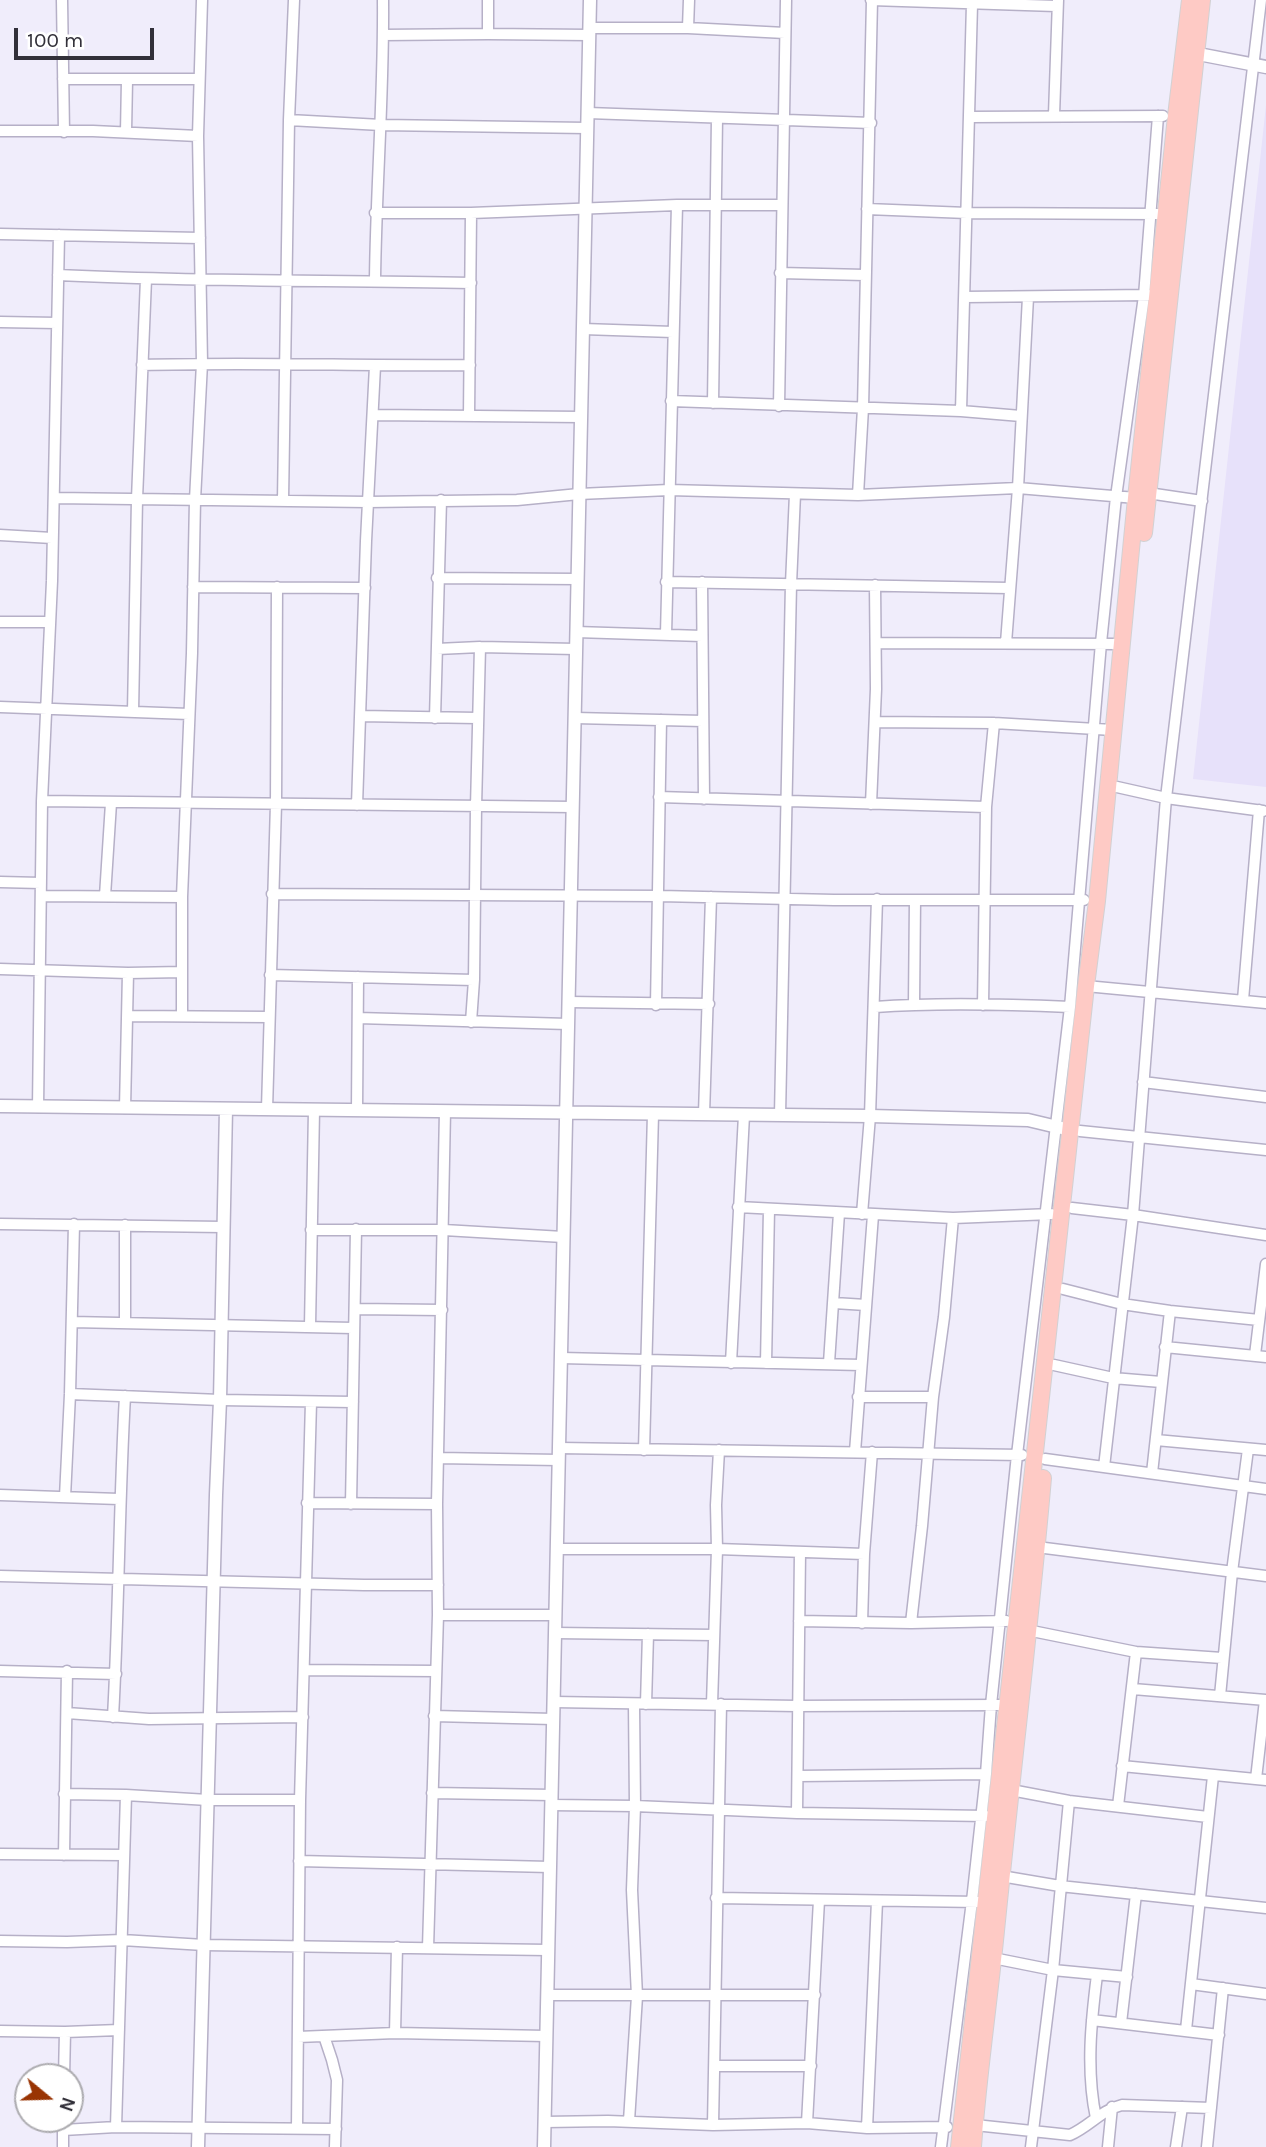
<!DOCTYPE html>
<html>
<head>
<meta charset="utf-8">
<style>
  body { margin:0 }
  #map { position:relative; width:1266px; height:2147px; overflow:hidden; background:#f0edfb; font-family:Karla,sans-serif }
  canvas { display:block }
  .north { position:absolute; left:14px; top:2063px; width:70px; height:70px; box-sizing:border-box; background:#fff; border:2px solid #adacb0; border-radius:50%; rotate:109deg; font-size:19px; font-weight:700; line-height:28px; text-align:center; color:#323039 }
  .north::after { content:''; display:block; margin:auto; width:24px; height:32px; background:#993403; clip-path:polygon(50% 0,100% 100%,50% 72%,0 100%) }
  .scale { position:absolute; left:14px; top:28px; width:140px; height:32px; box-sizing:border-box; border:4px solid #323039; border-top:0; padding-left:9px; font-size:21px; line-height:24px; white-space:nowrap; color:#323039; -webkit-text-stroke:5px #fff; paint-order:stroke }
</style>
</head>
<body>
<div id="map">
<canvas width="1266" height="2147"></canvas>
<div class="north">N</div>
<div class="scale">100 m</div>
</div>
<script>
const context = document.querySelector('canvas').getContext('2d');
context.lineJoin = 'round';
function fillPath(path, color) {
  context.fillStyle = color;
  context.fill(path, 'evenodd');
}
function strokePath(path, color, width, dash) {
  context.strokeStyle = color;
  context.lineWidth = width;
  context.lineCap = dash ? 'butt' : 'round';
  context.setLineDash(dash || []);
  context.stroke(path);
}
fillPath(new Path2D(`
  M1266,105v682l-73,-8z`), '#e7e1fa');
const minor = new Path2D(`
  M62,0l2,132
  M488,0v34
  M871,0l185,6
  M589,28h99l97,5
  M688,28l1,-28
  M383,35l105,-1 101,1
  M63,79h136
  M588,113l283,10
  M1054,115l4,-115
  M970,117l193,-1
  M289,120l92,5 206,3
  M0,131h93l105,5
  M126,132l1,-52
  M867,209l100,4 190,1
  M375,213h96l206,-8h105
  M0,234l200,4
  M780,273l85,2
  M58,275c138,7 275,5 413,8
  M375,280c1,-93 9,-186 8,-280
  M965,297l184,-2
  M0,322l57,1
  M583,329l90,3
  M142,365c109,-3 218,1 328,0
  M671,401l290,10 60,5
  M713,403l4,-285
  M779,406l7,-406
  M961,411l11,-407
  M373,415l208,2
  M469,416l2,-203
  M1148,493l54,8
  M858,495l5,-87 9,-408
  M54,498l314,4 149,-2 62,-6 90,-4 189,5 160,-7 118,10
  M283,500l6,-380 5,-120
  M0,535l52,3
  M437,578l141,1
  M666,582l343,6
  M702,582l2,217
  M193,587l172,1
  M0,622h50
  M576,632l126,4
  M666,634l11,-429
  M876,643l246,1
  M1006,643l12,-155 10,-191
  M437,649l43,-2 96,2
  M0,707l189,7
  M133,712l4,-213 9,-220
  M360,716l117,2
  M435,718l6,-218
  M575,718l128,3
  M875,722l119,1 119,7
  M1117,787l49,11 97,13
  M659,797l327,10
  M42,801l531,6
  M871,804l5,-115 -1,-104
  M357,805l9,-264 9,-175
  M0,882l41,1
  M272,894l388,2 174,4h250
  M42,896l140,1
  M105,896l6,-93
  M0,969l128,4 54,-1
  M270,975l204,5
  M1086,986l180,17
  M1243,1000l16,-190
  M569,1002l140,2
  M914,1004l1,-104
  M656,1005l5,-285
  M983,1005l3,-198 8,-84
  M875,1007c65,-5 131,-3 195,0
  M182,1015v-118l10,-244 3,-153 7,-137 -4,-227 4,-136
  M128,1016l141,1
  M358,1018l210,6
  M471,1022l3,-42 2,-173 4,-160
  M1143,1082l123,15
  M38,1107l4,-306 10,-220 7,-346
  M125,1108l3,-135
  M267,1109l9,-305 1,-217
  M357,1110l1,-133
  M704,1114l7,-217
  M780,1115l11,-531 4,-90
  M1080,1131l186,19
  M738,1207l215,11 98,-4
  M1072,1208l61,7 133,20
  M862,1214l8,-98 7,-217
  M0,1224l223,3
  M125,1225v98
  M311,1230h133l119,7
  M1063,1289l59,15 48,7 89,9
  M834,1303l32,2
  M356,1309l86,1
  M72,1322l281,6
  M310,1326l4,-216
  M1165,1347l101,10
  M1255,1355l11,-91
  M561,1358l300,7
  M731,1363l13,-248
  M766,1363l3,-154
  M829,1363l10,-150
  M1054,1365l59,13 48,4
  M70,1394l150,6 133,2
  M858,1397h75
  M1156,1440l110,10
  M559,1448l463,7
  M644,1450l9,-336
  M855,1452l18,-237
  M438,1458l121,2
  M1045,1459l221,30
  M1104,1467l29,-252 33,-417 95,-798
  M1152,1473l18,-162
  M0,1495l119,4
  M65,1497l5,-103 4,-170
  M307,1503l130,1
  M351,1504l5,-275
  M1037,1547l229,29
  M557,1549h160l147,5
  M0,1576l364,9h74
  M438,1615h117
  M799,1621l112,2 95,-2
  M862,1623l2,-69 8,-102
  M911,1623l11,-97 11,-129 11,-80 9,-99
  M1027,1630l109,22 86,6
  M555,1633l159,2
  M304,1670l132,1
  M0,1671l116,3
  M1133,1689l133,11
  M1220,1696l12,-124 16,-123
  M554,1702l243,4 202,-1
  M646,1704l2,-70
  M712,1704l5,-155 -1,-44 3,-55
  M67,1713l82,6 154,-2
  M434,1716l119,3
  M113,1717c6,-107 6,-214 12,-321
  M1122,1766l144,14
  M798,1776l188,-2
  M1256,1779l9,-79
  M1011,1790l58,11 139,16
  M432,1793l120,2
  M64,1794l62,1 82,5h92
  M551,1805l84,1 162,7 189,3
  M1118,1806l18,-154
  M797,1813l3,-261
  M0,1854l124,1
  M64,1855l3,-184
  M299,1861l251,6
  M1001,1876l59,10 206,22
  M716,1898l263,4
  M0,1941l67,1 55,-2 82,5 344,5
  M428,1948l10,-333 -1,-111 8,-393
  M993,1958l60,12 74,7
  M1191,1984l75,10
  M547,1995h268
  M1092,2020l127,15
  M1121,2023l15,-129
  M1186,2030l27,-254
  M0,2031l65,1 54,-2
  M395,2033l2,-86
  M324,2036l8,24 5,20 -2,67
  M298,2037l97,-4 151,3
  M715,2066h96
  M64,2077l1,-45
  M1096,2118c-10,-47 -5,-96 1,-143
  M629,2121l8,-125 -5,-106 3,-84 -1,-102
  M545,2122l63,-1 105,4 94,-2 60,5 80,-1
  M807,2123l12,-223
  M713,2125l8,-421
  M975,2125l95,10c19,-8 31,-25 52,-30l89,3
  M116,2127l10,-332
  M297,2128l3,-328 11,-398
  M867,2128l10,-227
  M63,2130l53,-3 220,2
  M63,2147v-28
  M941,2147l31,-246 14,-127 5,-69 26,-250 53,-448 31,-364 15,-146 28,-201 14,-180
  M1031,2147l22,-177 16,-169
  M1108,2147l4,-40
  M1176,2147l6,-40
  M1207,2147l16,-159`);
const tertiary = new Path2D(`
  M1188,52l78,15
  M0,1106l870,10 158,4 42,10
  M198,2147l18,-652 4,-95 6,-291
  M544,2147l46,-2147`);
const primary = new Path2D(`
  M1144,533l58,-533
  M959,2147l127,-1161 11,-85 39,-403 40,-382 14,-116
  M973,2147c5,-72 16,-144 23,-216 15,-151 34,-302 47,-453`);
strokePath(minor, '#b6b0c7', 13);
strokePath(tertiary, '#b6b0c7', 15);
strokePath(primary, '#d2d1d3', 18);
strokePath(minor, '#fff', 10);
strokePath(tertiary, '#fff', 12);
strokePath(primary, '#fecac5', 16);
</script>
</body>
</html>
